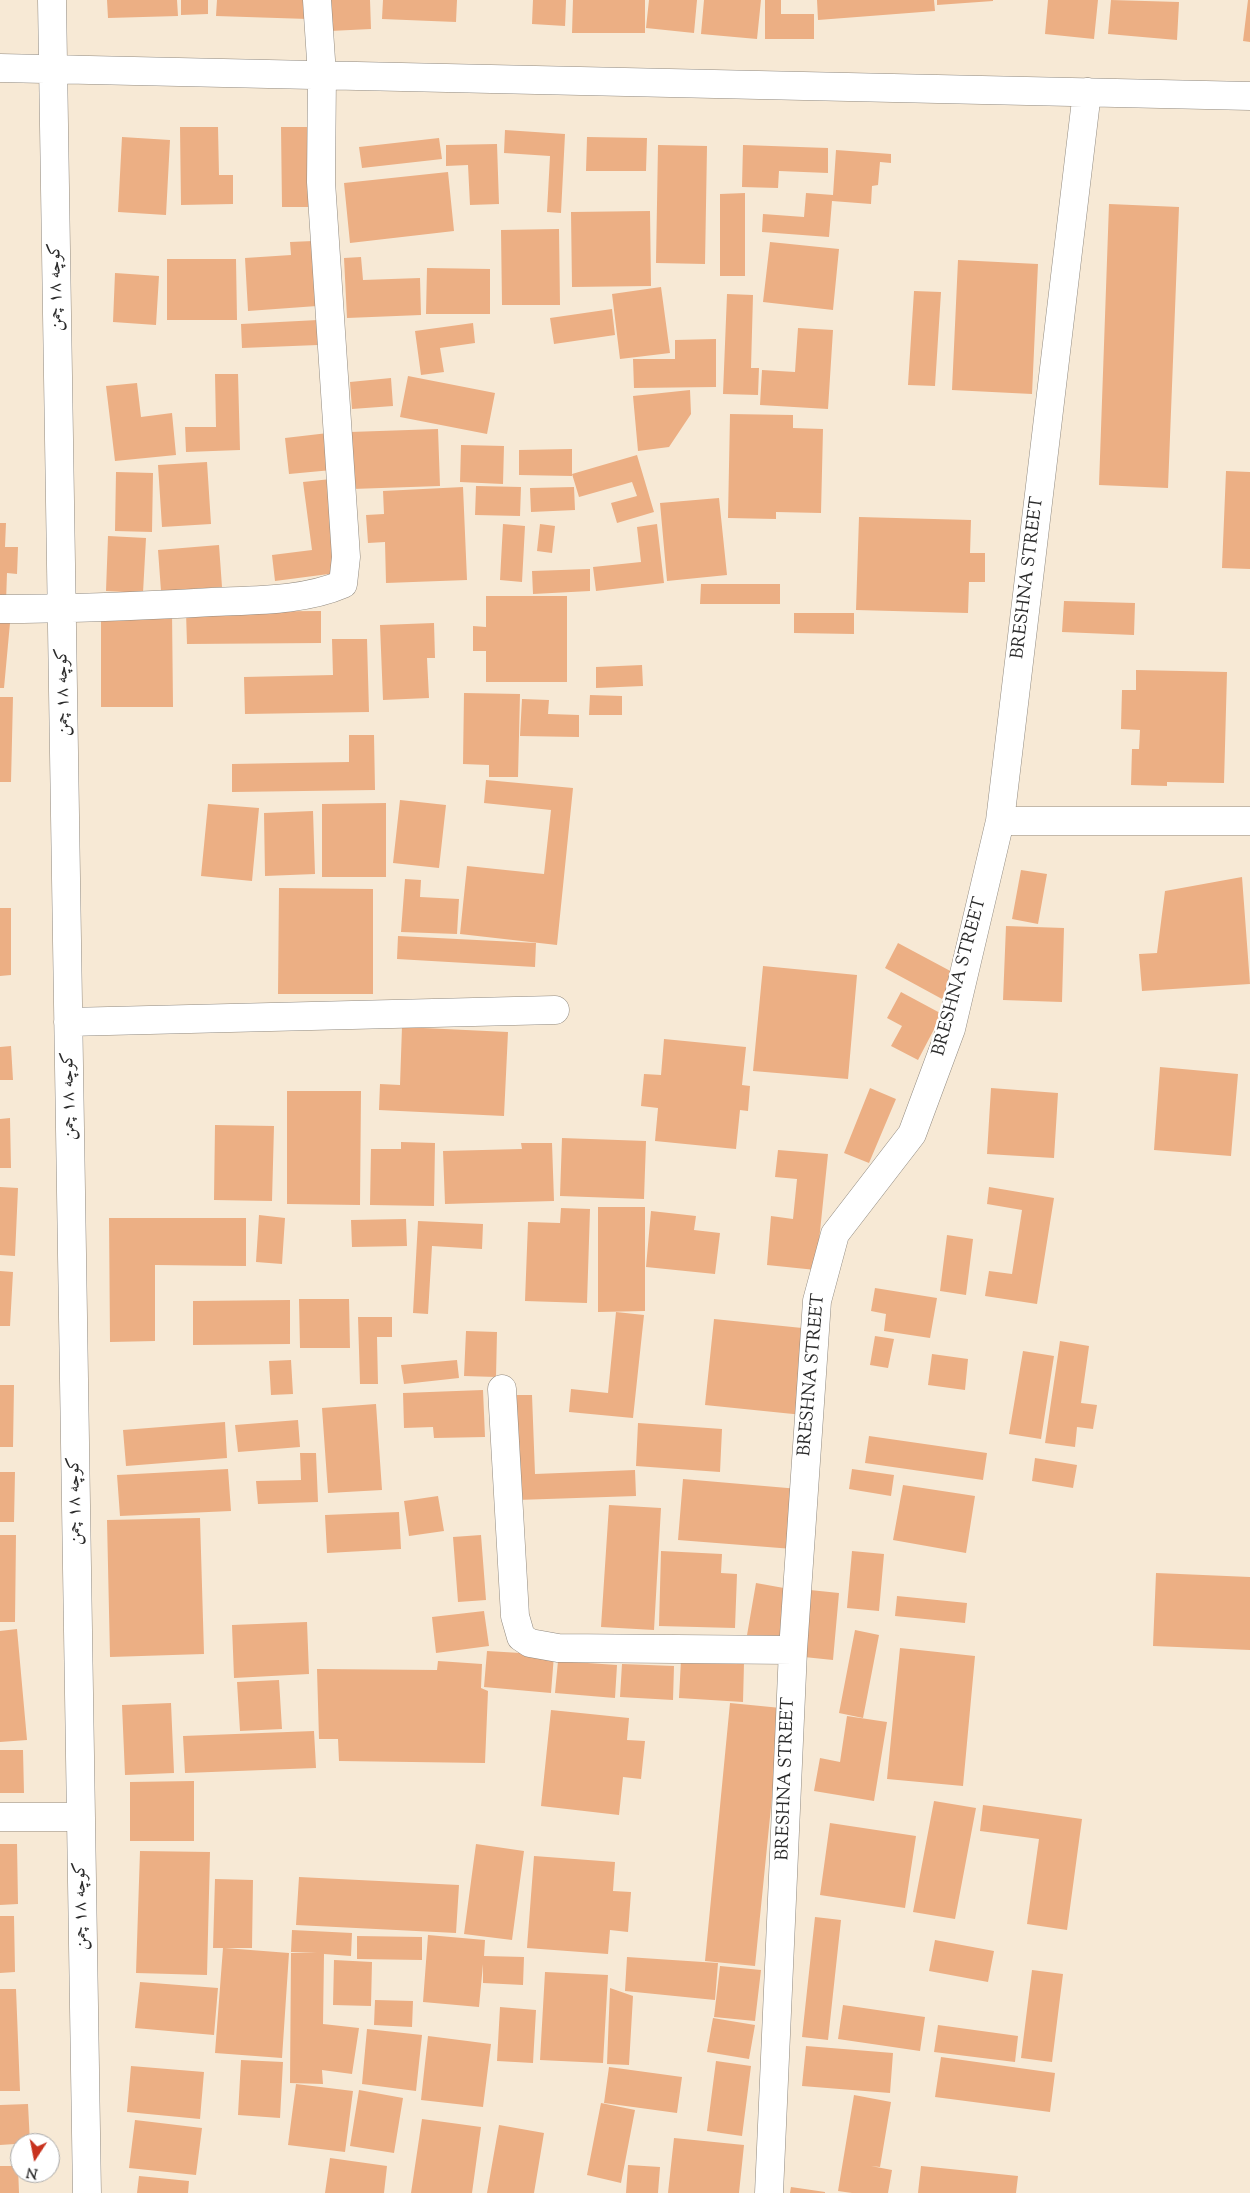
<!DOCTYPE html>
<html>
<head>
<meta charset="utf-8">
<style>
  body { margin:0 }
  #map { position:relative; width:1250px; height:2193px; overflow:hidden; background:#f7e9d5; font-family:"Sorts Mill Goudy",serif }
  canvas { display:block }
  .north { position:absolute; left:10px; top:2133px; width:50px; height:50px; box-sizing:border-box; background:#fff; border:1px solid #aaa; border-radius:50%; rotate:191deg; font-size:14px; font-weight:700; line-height:20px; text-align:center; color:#2b2b2b }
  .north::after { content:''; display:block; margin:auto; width:18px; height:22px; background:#c8321e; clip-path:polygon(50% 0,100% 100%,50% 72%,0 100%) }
</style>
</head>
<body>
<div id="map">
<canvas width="1250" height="2193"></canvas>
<div class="north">N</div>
</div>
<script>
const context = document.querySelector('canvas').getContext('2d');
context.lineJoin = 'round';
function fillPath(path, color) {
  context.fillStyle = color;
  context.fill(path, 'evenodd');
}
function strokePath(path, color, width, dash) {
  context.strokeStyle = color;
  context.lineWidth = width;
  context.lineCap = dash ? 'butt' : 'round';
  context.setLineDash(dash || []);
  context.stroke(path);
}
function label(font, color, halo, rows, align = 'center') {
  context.font = font + ' "Sorts Mill Goudy",Amiri,serif';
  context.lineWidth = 5;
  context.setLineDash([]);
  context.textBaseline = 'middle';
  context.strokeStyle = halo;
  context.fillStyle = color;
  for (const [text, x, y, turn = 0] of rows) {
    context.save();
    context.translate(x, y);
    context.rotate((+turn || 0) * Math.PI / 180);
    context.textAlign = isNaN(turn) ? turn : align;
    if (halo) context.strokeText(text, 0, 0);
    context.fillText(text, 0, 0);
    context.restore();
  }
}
fillPath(new Path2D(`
  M107,0h70l1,16 -70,2z
  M181,0h27v14l-27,1z
  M217,0h91v19l-92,-3z
  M329,0h41l1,29 -41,2z
  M383,0h74l-1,22 -74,-3z
  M533,0h33l-1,26 -33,-2z
  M573,0h72v33h-73z
  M649,0h48l-3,33 -48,-5z
  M704,0h57l-4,39 -56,-5z
  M765,0h16v14h33v25h-49z
  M817,0h117l1,11 -117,9z
  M937,0h56v1l-56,4z
  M1048,0h50l-4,39 -49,-5z
  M1111,0l68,2 -2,38 -69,-6z
  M1248,0h2v42l-7,-1z
  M180,127h38l1,48h14v29l-52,1z
  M281,127h34l1,80h-34z
  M505,130l60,4 -4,79 -14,-1 3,-56 -46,-3z
  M122,137l48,3 -4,75 -48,-3z
  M587,137l60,1 -1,33h-60z
  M439,138l3,21 -80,9 -3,-21z
  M497,144l2,60 -29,1 -2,-40 -22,1v-21z
  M658,145l49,1 -2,118 -49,-1z
  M743,145l85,3v25l-49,-2 -1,17 -36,-1z
  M836,150l55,4v9l-11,-1 -2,23 -6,1 -1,18 -39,-3 -3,36 -67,-5 1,-18 41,3 2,-24 27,2z
  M448,172l6,59 -104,12 -6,-60z
  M745,193v83h-25v-82z
  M1109,204l70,3 -11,281 -69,-3z
  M650,211l1,75 -79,1 -1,-75z
  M559,229l1,76h-58l-1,-75z
  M313,241l4,65 -69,5 -3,-53 46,-3 -1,-13z
  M770,242l69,7 -6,61 -70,-8z
  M361,257l2,23 57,-2 1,37 -74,3 -3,-60z
  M167,259h69l1,61h-70z
  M958,260l80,4 -6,130 -80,-4z
  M427,268l63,1v45h-64z
  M115,273l44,3 -3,49 -43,-3z
  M661,287l9,66 -50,6 -8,-65z
  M914,291l27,1 -6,94 -27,-1z
  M727,294l26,1 -2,73h8l-1,27 -35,-1z
  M612,309l3,26 -61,9 -4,-26z
  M318,320v25l-76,3 -1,-24z
  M473,323l2,20 -35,5 4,24 -23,3 -6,-44z
  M798,328l35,2 -5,79 -68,-4 2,-35 33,2z
  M716,339v48l-82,1 -1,-29h42v-19z
  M215,374h23l2,76 -54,2 -1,-25h31z
  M408,376l87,17 -8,41 -87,-17z
  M391,378l2,28 -41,3 -2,-27z
  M137,383l4,34 31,-4 4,42 -61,6 -9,-75z
  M690,390l1,24 -22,33 -31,4 -5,-55z
  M730,414l63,1v13l30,1 -2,84 -45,-1v7l-48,-1z
  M438,429l2,57 -88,3 -2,-57z
  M328,433l4,37 -43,4 -4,-36z
  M461,445l43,1 -1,38 -43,-2z
  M572,449v27l-53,-1v-25z
  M637,455l17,57 -37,11 -6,-20 26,-7 -5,-14 -53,15 -7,-23z
  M207,462l4,62 -49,3 -4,-62z
  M1226,471l24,1v97l-28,-1z
  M116,472l37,1 -1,59 -37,-1z
  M331,479l13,93 -69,9 -3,-26 40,-5 -9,-68z
  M476,486l45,1 -1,29 -45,-1z
  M463,487l4,93 -81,3 -1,-41 -17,1 -2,-28 18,-1 -1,-23z
  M574,487l1,23 -44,2 -1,-24z
  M719,498l8,77 -60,6 -7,-78z
  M859,517l112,3 -1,33h15v29h-16l-1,31 -112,-3z
  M0,523h6l-1,24h13l-1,27 -10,-1 -1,29h-6z
  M503,524l22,2 -3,56 -22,-2z
  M540,524l15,2 -3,27 -15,-2z
  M657,524l7,59 -68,8 -3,-24 48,-5 -4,-35z
  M108,536l38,2 -3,55 -37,-2z
  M219,545l3,42 -61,4 -3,-41z
  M590,569v22l-57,3 -1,-23z
  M701,584h79v20h-80z
  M486,596h81v86h-81v-31h-13v-25l13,1z
  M1064,601l71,2 -1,32 -72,-3z
  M101,611h71l1,96h-72z
  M321,611v32l-134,1 -1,-32z
  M794,613h60v21l-60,-1z
  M0,622l10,1 -6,65h-4z
  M434,623l1,35h-8l2,40 -46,2 -3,-75z
  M332,639h35l2,73 -124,2 -1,-37 89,-2z
  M642,665l1,21 -47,2v-21z
  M1136,670l91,2 -3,111 -57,-1v4l-36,-1 1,-36h7l1,-19 -19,-1 1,-39h14z
  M464,693l56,1 -2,83h-29v-12l-26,-1z
  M590,695l32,1v19h-33z
  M0,697h13l-2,85h-11z
  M522,699l27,1 -1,14 31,1v22l-59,-1z
  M349,735h25l1,55 -143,2v-28l117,-2z
  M486,780l87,8 -16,157 -97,-11 7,-68 77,8 7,-64 -67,-7z
  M400,800l46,5 -7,63 -46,-5z
  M386,803v74h-64v-73z
  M208,804l51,4 -7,73 -51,-5z
  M313,811l2,63 -50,2 -1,-63z
  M1021,870l26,4 -9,50 -26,-5z
  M1242,877l8,107 -108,7 -3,-37 18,-1 8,-62z
  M405,879l16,1 -1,17 39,2 -2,35 -56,-2z
  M279,888l94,1v105h-95z
  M0,908h11v67l-11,1z
  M1006,926l58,2 -2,74 -59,-2z
  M398,936l138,7 -1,24 -138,-8z
  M898,943l58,31 -14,25 -57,-31z
  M763,966l94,9 -9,104 -95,-8z
  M901,992l41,22 -24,46 -27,-14 11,-20 -15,-8z
  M402,1027l106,5 -4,84 -125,-6 1,-26 20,1z
  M664,1039l82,8 -4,38 8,1 -2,25 -8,-1 -4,39 -81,-8 3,-33 -17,-2 3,-32 17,1z
  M11,1046l2,34h-13v-33z
  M1160,1067l78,7 -7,82 -77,-6z
  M870,1088l26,11 -27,64 -25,-10z
  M991,1088l67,5 -4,65 -67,-4z
  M287,1091h74l-1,114 -73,-1z
  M10,1118l1,50h-11v-49z
  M215,1125l59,1 -2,75 -58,-1z
  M562,1138l84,3 -2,58 -84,-3z
  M401,1142l34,1 -1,63 -64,-1 1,-56h30z
  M521,1143h31l2,58 -109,3 -2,-53 79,-2z
  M778,1150l50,4 -12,116 -49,-5 4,-49 22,3 4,-40 -22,-2z
  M0,1187l18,1 -3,68 -15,-1z
  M989,1187l65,11 -17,106 -52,-8 4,-25 23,3 10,-64 -35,-6z
  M598,1207h47v104l-47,1z
  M561,1208l29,1 -3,94 -62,-2 3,-79 32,1z
  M651,1211l45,5 -2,14 26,3 -5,41 -69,-7z
  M259,1215l26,3 -3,46 -26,-2z
  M109,1218h137v48l-91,-1v76l-45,1z
  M406,1219l1,27 -55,1 -1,-27z
  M418,1221l65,3 -1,25 -50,-3 -4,68 -15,-1z
  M947,1235l26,4 -7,56 -26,-4z
  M0,1271l13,1 -3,54h-10z
  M875,1288l62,10 -7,40 -46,-7 2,-17 -15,-3z
  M299,1299h50l1,49h-50z
  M290,1300v44l-97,1v-44z
  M616,1312l28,3 -11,103 -64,-6 2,-23 37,4z
  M358,1317h34v20h-15l1,47h-18z
  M714,1319l98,10 -9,86 -98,-10z
  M466,1331l31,1 -1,45 -32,-1z
  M875,1336l19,3 -6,29 -18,-3z
  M1060,1341l29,5 -8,57 16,2 -4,24 -16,-2 -2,20 -30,-4z
  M1023,1351l31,5 -13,83 -32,-5z
  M932,1354l36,5 -3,31 -37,-5z
  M291,1360l2,34 -22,1 -2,-34z
  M457,1360l2,18 -55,6 -3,-19z
  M0,1385h14l-1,62h-13z
  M483,1390l2,47 -51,1 -1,-11 -29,1 -1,-35z
  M513,1395h19l3,79 100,-4 1,26 -119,4z
  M376,1404l6,86 -54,3 -6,-85z
  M298,1420l2,27 -62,5 -3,-27z
  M225,1422l2,36 -101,8 -3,-36z
  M638,1423l84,6 -2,43 -84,-6z
  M869,1436l118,17 -4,27 -118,-17z
  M300,1453h16l2,49 -60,2 -2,-23 45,-1z
  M1035,1458l42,7 -4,23 -41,-7z
  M228,1469l3,42 -111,5 -3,-41z
  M852,1469l42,6 -3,21 -42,-7z
  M0,1472h15l-1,50h-14z
  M683,1479l116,10 -6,60 -115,-9z
  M903,1485l72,11 -9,57 -73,-13z
  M438,1496l6,35 -35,5 -5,-35z
  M609,1505l52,3 -7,122 -53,-3z
  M399,1512l2,37 -74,4 -2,-38z
  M200,1518l4,136 -94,3 -3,-137z
  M0,1535h16l-1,87h-15z
  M481,1535l5,65 -28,2 -5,-65z
  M661,1551l61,3 -1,19 16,1 -2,54 -76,-2z
  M852,1551l32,3 -5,57 -32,-3z
  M1156,1573l94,4v73l-97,-4z
  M756,1583l39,7 -10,58 -39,-7z
  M810,1590l29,3 -6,67 -29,-3z
  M897,1596l70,7 -2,20 -70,-7z
  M484,1611l5,35 -53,7 -4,-36z
  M307,1622l2,52 -75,4 -2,-53z
  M17,1629l10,111 -27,2v-111z
  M855,1630l24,5 -16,83 -24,-5z
  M900,1648l75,8 -12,130 -76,-7z
  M487,1651l67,4 -3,38 -67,-6z
  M681,1660l63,3 -1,39 -64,-4z
  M438,1661l44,3 -1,24 7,3 -3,72 -146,-2 -1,-22h-19l-2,-70 120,1z
  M558,1661l59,4 -2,33 -60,-5z
  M622,1664l52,2 -1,34 -53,-3z
  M279,1680l3,49 -42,2 -3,-49z
  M171,1703l3,70 -49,2 -3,-70z
  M730,1703l51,5 -26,258 -50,-5z
  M551,1710l78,8 -2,22 18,1 -4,38 -18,-2 -4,38 -78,-9z
  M847,1716l40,6 -13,79 -60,-10 6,-33 20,4z
  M314,1731l2,37 -131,5 -2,-37z
  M0,1750h23l1,43h-24z
  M194,1781v60h-64v-59z
  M934,1801l42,7 -21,111 -42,-7z
  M983,1805l99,14 -15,111 -40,-6 12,-85 -59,-8z
  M830,1823l86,13 -11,72 -85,-13z
  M0,1844h17l1,60 -18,1z
  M476,1844l48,7 -12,89 -48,-6z
  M140,1851l70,1 -3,123 -71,-2z
  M534,1856l81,6 -2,29 18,1 -3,40 -18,-2 -2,24 -81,-6z
  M299,1877l160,8 -3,48 -160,-8z
  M215,1879l38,1 -1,68h-27l64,5 -7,105 -67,-5 8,-105h-10z
  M0,1916h14l1,56 -15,1z
  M815,1917l26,3 -13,120 -26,-3z
  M292,1930l60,3 -1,23 -27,-2 -1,70 36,4 -7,46 -30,-4 1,14 -33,-1 1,-130h26l-26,-1z
  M428,1935l57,5 -1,16 40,1 -1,28 -40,-2v-19l-4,43 -56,-5z
  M357,1936l65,1v23l-65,-1z
  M935,1940l59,11 -6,31 -59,-11z
  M627,1957l91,6 -3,37 -90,-9z
  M334,1960l38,2 -1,44 -38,-1z
  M720,1966l41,4 -6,51 -41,-4z
  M1032,1970l31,4 -11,88 -31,-4z
  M545,1972l63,3 -5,88 -63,-3z
  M140,1982l78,6 -4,47 -79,-7z
  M610,1988l23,8 -4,69 -22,-1z
  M0,1989h16l4,102h-20z
  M375,2000l38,1 -1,26 -38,-2z
  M843,2005l82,12 -5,34 -82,-12z
  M500,2007l36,3 -3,53 -36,-2z
  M713,2018l42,7 -6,34 -42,-7z
  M938,2025l80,11 -3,26 -81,-10z
  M367,2029l55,6 -6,56 -54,-7z
  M428,2036l63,8 -8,63 -62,-7z
  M806,2046l87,7 -3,40 -88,-7z
  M941,2057l114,16 -5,39 -115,-15z
  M241,2060l42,2 -3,56 -42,-3z
  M716,2061l35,5 -9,70 -35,-5z
  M131,2066l73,6 -4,47 -73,-7z
  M609,2067l73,10 -5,36 -73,-10z
  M296,2084l57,7 -8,61 -57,-7z
  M359,2090l44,8 -9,55 -44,-7z
  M854,2095l37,7 -11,65 -9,-1 21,4 -4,23h-36l-14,-2z
  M601,2103l34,7 -14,73 -34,-8z
  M28,2104l2,39 -30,2v-40z
  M422,2119l59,8 -9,66h-61z
  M135,2120l67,8 -6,47 -67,-7z
  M499,2125l45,8 -10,60h-47z
  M674,2138l70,7 -5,48h-71z
  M330,2158l57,8 -3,27h-59z
  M628,2165l32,2 -2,26h-32z
  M0,2166h18l1,27h-19z
  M921,2166l97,10 -2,17h-98z
  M139,2176l50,5 -1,12h-51z
  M791,2187l34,5v1h-35z`), '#ecaf84');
const street = new Path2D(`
  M52,0l35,2193
  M0,68l1250,28
  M0,609c71,0 142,-3 212,-7 43,-2 92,-1 131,-18l3,-27 -25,-375 1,-107 -5,-75
  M1000,821h250
  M68,1022l487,-12
  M502,1389l13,227 6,21 9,6 28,5 235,2
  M0,1817h81
  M769,2193l24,-543 24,-349 18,-67 77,-100 39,-105 49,-208 87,-729`);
strokePath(street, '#918a80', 29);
strokePath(street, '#fff', 28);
label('18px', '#2b2b2b', '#fff', [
  ["كوچه ١٨ چمن",57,287,-91],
  ["BRESHNA STREET",1029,578,-83],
  ["كوچه ١٨ چمن",64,692,-91],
  ["BRESHNA STREET",961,977,-75],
  ["كوچه ١٨ چمن",70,1096,-91],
  ["BRESHNA STREET",813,1375,-85],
  ["كوچه ١٨ چمن",76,1501,-91],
  ["BRESHNA STREET",787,1779,-88],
  ["كوچه ١٨ چمن",82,1906,-91]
]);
</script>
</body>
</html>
